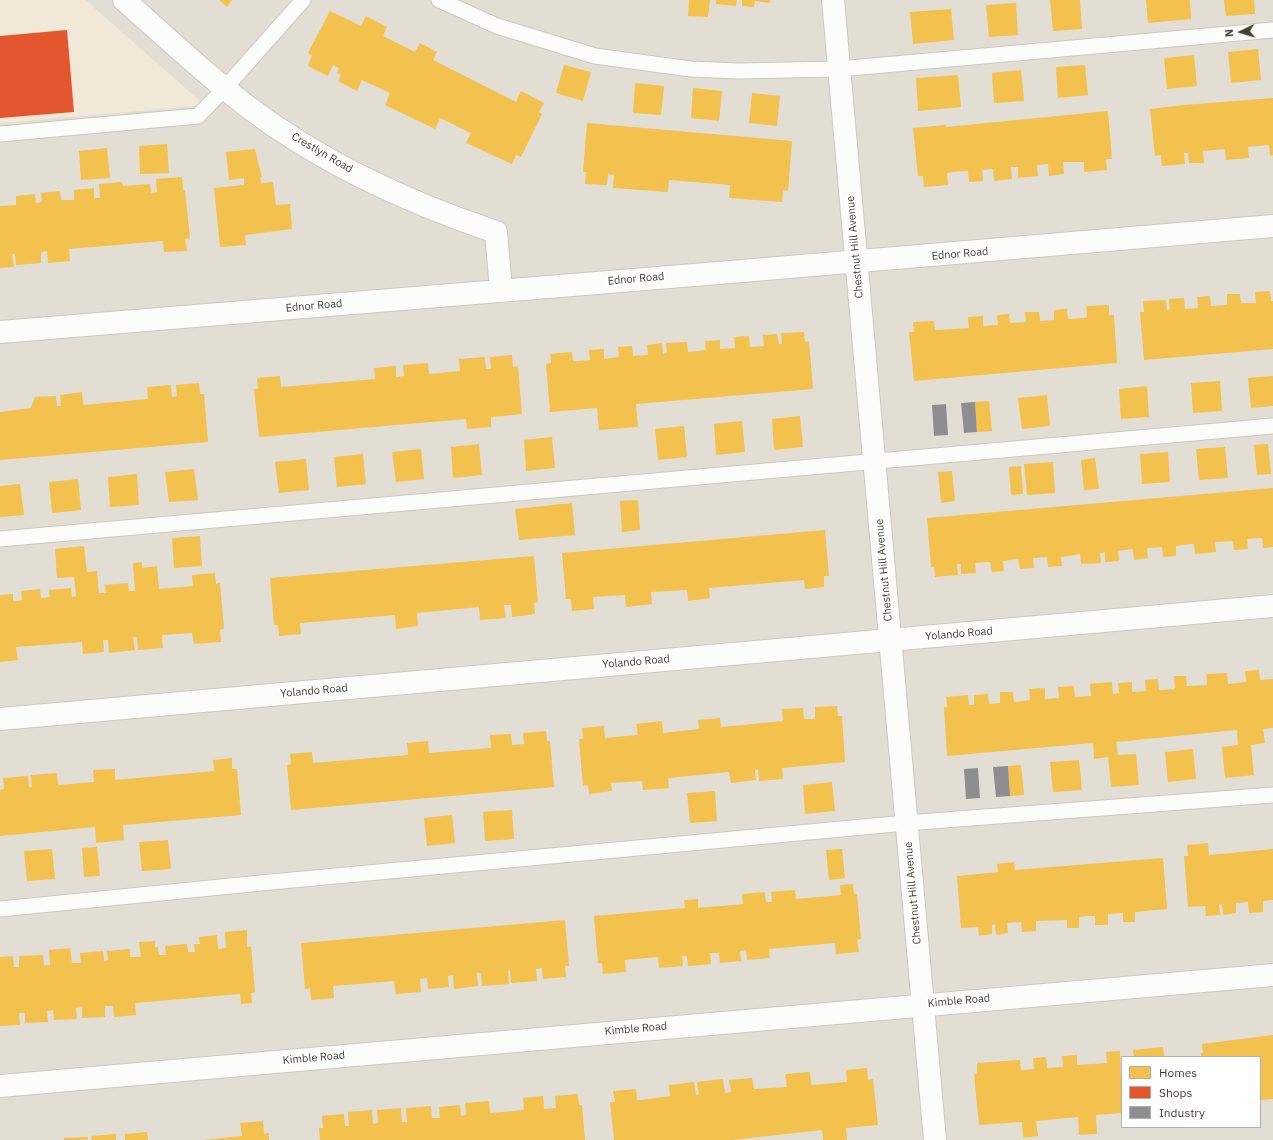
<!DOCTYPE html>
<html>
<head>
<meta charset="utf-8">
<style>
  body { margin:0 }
  #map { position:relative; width:1273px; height:1140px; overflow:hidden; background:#eeece6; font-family:"IBM Plex Sans",sans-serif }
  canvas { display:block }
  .legend { position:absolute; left:1121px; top:1056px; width:140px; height:72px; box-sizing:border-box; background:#fff; border:1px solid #b4b1ad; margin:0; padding:5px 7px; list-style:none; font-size:12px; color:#443d32 }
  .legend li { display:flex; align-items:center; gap:8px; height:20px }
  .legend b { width:20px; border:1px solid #b4b1ad }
  .north { position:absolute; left:1221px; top:12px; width:40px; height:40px; -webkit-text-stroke:3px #fff; paint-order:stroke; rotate:265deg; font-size:11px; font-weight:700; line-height:16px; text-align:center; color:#443d32 }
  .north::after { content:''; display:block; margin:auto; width:14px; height:18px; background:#443d32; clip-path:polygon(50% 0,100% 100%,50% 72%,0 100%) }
</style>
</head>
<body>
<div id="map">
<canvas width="1273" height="1140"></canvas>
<ul class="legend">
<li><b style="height:11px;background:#f2c14e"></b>Homes</li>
<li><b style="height:11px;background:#e4572e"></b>Shops</li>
<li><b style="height:11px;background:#8d8d92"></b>Industry</li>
</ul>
<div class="north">N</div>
</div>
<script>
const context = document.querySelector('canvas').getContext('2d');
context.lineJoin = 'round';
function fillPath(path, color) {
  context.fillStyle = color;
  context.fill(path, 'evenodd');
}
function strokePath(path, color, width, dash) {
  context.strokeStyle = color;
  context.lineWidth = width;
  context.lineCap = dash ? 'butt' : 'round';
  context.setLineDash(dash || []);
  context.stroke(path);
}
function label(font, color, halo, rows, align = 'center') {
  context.font = font + ' "IBM Plex Sans",sans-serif';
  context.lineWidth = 4;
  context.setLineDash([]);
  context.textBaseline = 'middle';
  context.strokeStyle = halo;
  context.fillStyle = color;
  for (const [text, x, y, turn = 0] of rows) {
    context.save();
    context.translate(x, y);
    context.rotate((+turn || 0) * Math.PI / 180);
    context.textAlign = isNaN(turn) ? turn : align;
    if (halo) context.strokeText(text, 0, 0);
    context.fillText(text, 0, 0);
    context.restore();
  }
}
fillPath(new Path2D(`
  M85,0h1188v1140h-1273v-1017l194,-17 7,-4zM1122,1057h138v70h-138z`), '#e3ded3');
fillPath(new Path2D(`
  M0,0h85l116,102 -7,4 -194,17z`), '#f2e8d7');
fillPath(new Path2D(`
  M219,0h13l-5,7z
  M689,0h21l-2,17 -20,-1z
  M716,0h21l-1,6 -20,-2z
  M742,0h28v3l-15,-2 -1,6 -12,-1z
  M1050,0h30l2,29 -29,2z
  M1146,0h44l1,19 -43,4z
  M1224,0h30l1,14 -29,2z
  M1016,3l2,32 -29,2 -3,-32z
  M951,9l3,31 -41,4 -3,-32z
  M330,11l31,15 5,-10 21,11 -4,9 32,16 5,-9 17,9 -4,8 83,42 5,-11 23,12 -5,9 3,2 -21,43 -5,-2 -4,9 -46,-21 5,-10 -31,-15 -5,11 -50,-24 5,-12 -28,-13 -5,11 -19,-10 3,-6 -4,-2 2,-5 -6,-3 -5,11 -20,-10 4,-11 -4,-2z
  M1258,49l3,31 -30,3 -3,-31z
  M1194,55l3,31 -30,3 -3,-31z
  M564,65l27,7 -8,29 -27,-8z
  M1085,65l3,30 -30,3 -2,-31z
  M1021,70l3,31 -30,2 -2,-30z
  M958,75l3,32 -43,4 -2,-33z
  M635,83l29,3 -3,29 -28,-2z
  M693,88l29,3 -3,30 -28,-3z
  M752,93l28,3 -3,30 -28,-3z
  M1273,98v57l-3,1 -1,-11 -21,2 1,11 -23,2 -1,-11 -22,2 1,12h-15l-1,-10h-4l1,11 -23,2 -1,-11 -6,1 -5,-47 34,-4z
  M1108,111l4,48h-6l1,11 -23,2v-10h-21l1,12 -15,2 -1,-12 -11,1 1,11 -20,2v-11h-7l1,12 -18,2 -1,-12 -11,1 1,11 -14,1 -1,-11 -16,1 -5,1 1,12 -24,2 -1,-11h-5l-5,-48 33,-3v2z
  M587,123l205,18 -4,50 -5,-1 -1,12 -53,-4 1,-13 -61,-5 -1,12 -55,-4 1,-13 -6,-1 -1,11 -22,-1 1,-12h-3z
  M167,144l2,29 -29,1 -1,-28z
  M107,148l3,30 -29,2 -2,-29z
  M255,149l7,28h-2l1,6 12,-1 3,23 14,-1 2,25 -47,6 1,10 -26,2 -6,-59 30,-3v-7l-15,2 -3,-28z
  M182,177l1,13h2l5,48 -5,1 2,12 -23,1 -1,-11 -94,8 1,12 -22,2 -1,-12 -6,1v11l-25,2 -1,-11h-3l2,13 -14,1v-62l16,-1v-9l19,-2 1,9 6,-1 -1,-9 19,-2 1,9h13v-10l20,-2v10h6l-1,-14 23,-2 1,4 27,-2 1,9 6,-1 -1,-13z
  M1270,291l1,10h2v48l-129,11 -4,-48h4l-1,-11 23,-1 1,10 3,-1 -1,-10 15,-1 1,11 13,-1 -1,-11 13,-1 1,10 16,-1v-11h13l1,9h15l-1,-11z
  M1109,305v10h5l3,48 -203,18 -5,-49h5l-1,-10 21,-1 1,9 34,-2 -1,-11 15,-1v10l15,-1 -1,-10 12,-1 1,9 16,-1 -1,-10h14l1,9 14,-1v-10l13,-1 1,10 16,-1 3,-1 -1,-11z
  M804,332l1,10 4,-1 4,48 -177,15 2,23 -39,3 -2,-22 -47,4 -4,-48 5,-1 -1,-9 22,-2 1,9h6l11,-1 -1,-10 15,-1v10l15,-2 -1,-10 14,-1 1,10 15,-1 -1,-10 15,-2 1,11 4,-1 -1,-10 21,-1 1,10 18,-2 -1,-9 15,-1v9l15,-1 -1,-11 15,-1 1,11 14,-1 -1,-11 14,-1 2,10h3l-1,-11z
  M512,355l1,12 5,-1 4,48 -31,3v10l-24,2 -1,-10 -207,18 -5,-48h4l-1,-11 23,-2 1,11 94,-8 -1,-11 22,-2v11l8,-1 -1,-11 25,-2 1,11 31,-3 -1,-12 26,-2 1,12h5l-1,-12z
  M1273,376v30l-22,2 -3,-30z
  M1220,381l2,30 -29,2 -2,-30z
  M199,383l1,11h4l4,48 -208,18v-48l31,-4 4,-11 21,-1 1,10h4l-1,-11 22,-3 1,13 65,-6 -1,-12 24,-2 1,12 5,-1 -1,-11z
  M1147,386l2,31 -28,2 -2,-30z
  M1047,395l3,31 -28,3 -4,-31z
  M989,401l3,30 -15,1 -2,-30z
  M800,416l3,31 -29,3 -2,-31z
  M742,421l3,31 -29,3 -2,-31z
  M684,426l3,31 -29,3 -3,-31z
  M552,437l3,31 -29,3 -2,-31z
  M479,444l3,31 -29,3 -2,-31z
  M1268,444l3,30 -14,1 -3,-30z
  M1225,447l3,31 -29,2 -3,-31z
  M421,449l3,30 -28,3 -4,-30z
  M1168,452l2,30 -28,2 -2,-30z
  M363,454l3,30 -29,3 -3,-30z
  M1095,458l4,31 -15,1 -3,-30z
  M306,459l3,31 -30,3 -4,-31z
  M1053,462l2,31 -28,2 -3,-31z
  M1021,466l2,28 -12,1 -2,-28z
  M194,469l4,31 -29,2 -4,-30z
  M952,471l3,30 -14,2 -3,-31z
  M137,474l2,31 -29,2 -2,-30z
  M78,479l3,31 -29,3 -3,-31z
  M20,484l4,31 -24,2v-31z
  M1273,488v59l-10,1 -1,-10 -15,1 1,10 -14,1 -1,-9 -18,1 1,10 -21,2 -1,-10h-3l-15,2v10l-13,1 -1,-10 -15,1 1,10 -14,2 -1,-11 -15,2 1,10 -14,1v-10l-5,1 1,10 -20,1 -1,-10 -5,1 -14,2 1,9 -14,1 -1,-10 -14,1 1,10 -14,1 -2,-10 -15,2 1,10 -12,1 -2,-10 -15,1 1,10 -15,1v-10h-4l1,11 -23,2 -1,-10h-3l-4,-49z
  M638,500l2,30 -18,2 -2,-31z
  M572,503l3,32 -56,5 -4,-31z
  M825,530l4,46h-5v11l-19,2 -1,-9 -95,8 1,10 -22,3 -1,-11 -36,2 1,12 -26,3 -1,-12 -32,2 1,12 -22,2 -1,-12h-5l-4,-46z
  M200,536l2,30 -28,2 -2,-30z
  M84,546l3,26 10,-1 2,22h7l-1,-8 23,-2 1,8h6l-2,-28 9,-1v6l15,-2 2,23 34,-3 -1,-11 23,-2 1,11 4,-1 4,46 -4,1 1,12 -27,2 -2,-11 -30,2 1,13 -25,2 -1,-13h-4l2,13 -26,3 -1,-13h-5l1,12 -21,2 -1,-12 -66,5 2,13 -18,2v-67l13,-1v7h5l4,-1 -1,-9 19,-2 1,9 9,-1 -1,-7 22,-2 1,9 4,-1 -2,-19 -17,1 -2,-29z
  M534,556l4,46 -4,1 1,11 -23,3 -1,-12h-7l2,13 -26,2 -1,-13 -62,6 1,13 -22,3 -1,-14 -95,8 1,11 -22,2 -1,-11h-4l-4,-47z
  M1259,670l1,10 13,-1v49l-10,1 2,14 -14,2 3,30 -29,3 -3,-31 16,-2 -1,-15 -121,12 2,13 18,-1 3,31 -28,2 -3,-30 -14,2 -1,-16 -146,13 -3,-49h3l-1,-10 22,-2 1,10h5v-10l14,-1 1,10 11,-1v-11h13l1,10 16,-2 -1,-11 16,-1v11l14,-1 -1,-11 16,-1 1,11 12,-1h4l-1,-12 22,-2 1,12 6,-1 -1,-10 14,-1v10l14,-1 -1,-11 13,-1 1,11 16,-1 -1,-13h12l1,10 20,-1 -1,-11 21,-1 1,11 18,-2 -1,-11z
  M837,706l1,10h4l3,46 -63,6 1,11 -24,2 -1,-12 -3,1 1,10 -25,3 -2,-11 -61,6 1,10 -26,2 -1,-9 -31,2 1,8 -23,3 -1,-9 -5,1 -4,-47h4l-1,-11 22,-2 1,12 33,-3 -2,-11 26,-3 1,12 36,-4 -1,-9 22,-2 1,9 62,-6 -1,-12 21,-1 1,11h11v-12z
  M546,731l1,10h3l4,46 -263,23 -4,-45 4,-1 -1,-10 22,-2 1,11 95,-8 -1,-12 21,-2 1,12 62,-5 -1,-13 21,-1 1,11 12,-1 -1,-11z
  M1193,749l3,30 -28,3 -3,-30z
  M232,758v11h5l4,46 -118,10 1,15 -28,3 -1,-16 -95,9v-46l4,-1 -1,-11 25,-2 1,11h3l-1,-12 26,-2 1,12 36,-3 -1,-12 22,-1v11l99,-9 -1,-11z
  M1079,760l3,30 -29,2 -3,-30z
  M1021,765l3,30 -14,1 -2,-30z
  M832,782l3,29 -30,3 -2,-29z
  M715,791l2,30 -27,2 -3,-30z
  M512,810l2,29 -29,2 -2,-29z
  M452,815l3,28 -28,3 -3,-28z
  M168,840l3,29 -29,2 -3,-29z
  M1208,843l1,12 64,-6v51l-10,1v11l-14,1 -1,-11 -12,1v10l-13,2 -1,-11 -3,1 1,10 -14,1 -1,-10 -17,1 -4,-51h4l-1,-11z
  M97,847l3,29 -16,1 -2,-29z
  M52,849l3,30 -28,2 -3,-30z
  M842,849l3,29 -16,2 -3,-30z
  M1163,858l4,51 -32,3v10h-12v-9l-15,1v11h-13v-9h-8l-8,1v11h-12v-8l-31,1v10l-14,1 -1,-10 -14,1 1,10 -12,2 -1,-11 -3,1v9l-13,2 -1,-9 -17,1 -4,-52 41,-4 -1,-8 17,-2 1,8z
  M853,884l1,10h3l4,45 -4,1 2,12 -23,2 -1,-11 -66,6 1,9 -23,2 -1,-10 -6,1 1,10 -21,2 -1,-10h-9l1,11 -23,2 -1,-10h-5l1,10 -24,2 -1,-11 -33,3 1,12 -23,2 -1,-11h-4l-4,-47 91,-8 -1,-8 14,-1v9l45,-4 -1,-10 23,-2 1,10h6l-1,-10 24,-2 1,9 45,-4 -1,-10z
  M565,920l4,46h-4l1,11 -23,2 -1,-11 -6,1 1,12 -26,2 -1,-13 -2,1 1,13 -27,2 -1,-13h-4l1,13 -24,3 -1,-14 -5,1 1,11 -21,2 -1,-11 -7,1 1,13 -25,2 -2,-13 -61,5 1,12 -23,2 -1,-12 -5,1 -4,-46z
  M247,930v17l4,-1 4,46 -4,1 1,10 -11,1 -1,-10 -105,9 1,12 -22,2 -1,-11h-8v11l-23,1v-11l-6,1 1,11 -23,1 -1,-10 -6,1 1,11 -23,1v-10h-6l1,12 -20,1v-69l13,-1 1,11h5v-11l24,-1 1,10h6l-1,-15 21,-2 2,15h9l-1,-10 23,-2 1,10 4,-1 -1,-9 23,-2v8h11l-2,-15 16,-1v6h3l1,8h7l-1,-9 22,-2 1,8h7l-1,-8h6l-1,-7 18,-2 1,14 8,-1 -1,-16z
  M1273,1035v64l-13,1v-43h-59v-4h2l-1,-9z
  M1163,1047l1,10h-30l-1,-7z
  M1120,1051l2,62 -26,2 1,19 -18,1 -1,-18 -42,4 2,15 -15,2 -1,-16 -43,3 -5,-51h3v-11l43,-3 1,10 13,-1 -1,-11 13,-1 1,11 16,-1 -1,-11 15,-1v10l30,-2 -1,-11z
  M867,1068l1,12 5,-1 5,46 -32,3 1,12h-24l-1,-10 -90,10h-118l-4,-38h5l-2,-11 23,-2 1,11h4l29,-4 -1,-11 25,-3 2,13 3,-1 -2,-12 26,-3 2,14 6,-1 -2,-12 23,-2 2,11 33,-2 -2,-13 25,-2 1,13 36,-3 -1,-12z
  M578,1094l1,11h3l3,35h-265l-1,-12h4l-1,-12 22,-2 1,12h4l-1,-14 24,-2 1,14 5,-1 -1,-13 24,-2 1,14h5l-1,-14 25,-2 1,12h8l-1,-11 21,-2 1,11 5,-1 -1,-12 24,-2 1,12 34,-3 -1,-12 20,-2 1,13 12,-1 -1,-12z
  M263,1121l1,13 5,-1v7h-66l39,-4 -2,-13z
  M147,1132l1,8h-23v-6z
  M116,1134v6h-24l-1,-4z
  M88,1137v3h-24v-2z`), '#f2c14e');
fillPath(new Path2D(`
  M67,30l7,82 -74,6v-82z`), '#e4572e');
fillPath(new Path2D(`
  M975,402l2,30 -13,1 -3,-30z
  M946,404l2,31 -14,1 -2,-31z
  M1008,766l2,30 -14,1 -3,-30z
  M978,768l2,30 -14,1 -2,-30z`), '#8d8d92');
const service = new Path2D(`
  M439,0l58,26 98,30 96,13 47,2 101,-2 434,-39
  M0,134l198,-18 27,-28 78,-88
  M0,539l1273,-113
  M0,909l271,-27 635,-59 367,-28`);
const minor = new Path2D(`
  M124,0c41,36 81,74 124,107 74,56 161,96 248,125l5,58
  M0,332c424,-36 849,-68 1273,-106
  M0,719l1273,-113
  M0,1086l1273,-111`);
const tertiary = new Path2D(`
  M833,0l102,1140`);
strokePath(service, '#cbc8c2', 17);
strokePath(minor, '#cbc8c2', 24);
strokePath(tertiary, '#cbc8c2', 24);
strokePath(service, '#fcfcfb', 15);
strokePath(minor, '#fcfcfb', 22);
strokePath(tertiary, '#fcfcfb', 22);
label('11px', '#443d32', '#fff', [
  ["Crestlyn Road",322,153,30],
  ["Chestnut Hill Avenue",855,247,-95],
  ["Ednor Road",960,254,-5],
  ["Ednor Road",636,279,-5],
  ["Ednor Road",314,306,-5],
  ["Chestnut Hill Avenue",884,570,-95],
  ["Yolando Road",959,634,-5],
  ["Yolando Road",636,662,-5],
  ["Yolando Road",314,691,-5],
  ["Chestnut Hill Avenue",913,893,-95],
  ["Kimble Road",959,1001,-5],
  ["Kimble Road",636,1029,-5],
  ["Kimble Road",314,1058,-5]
]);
</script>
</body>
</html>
